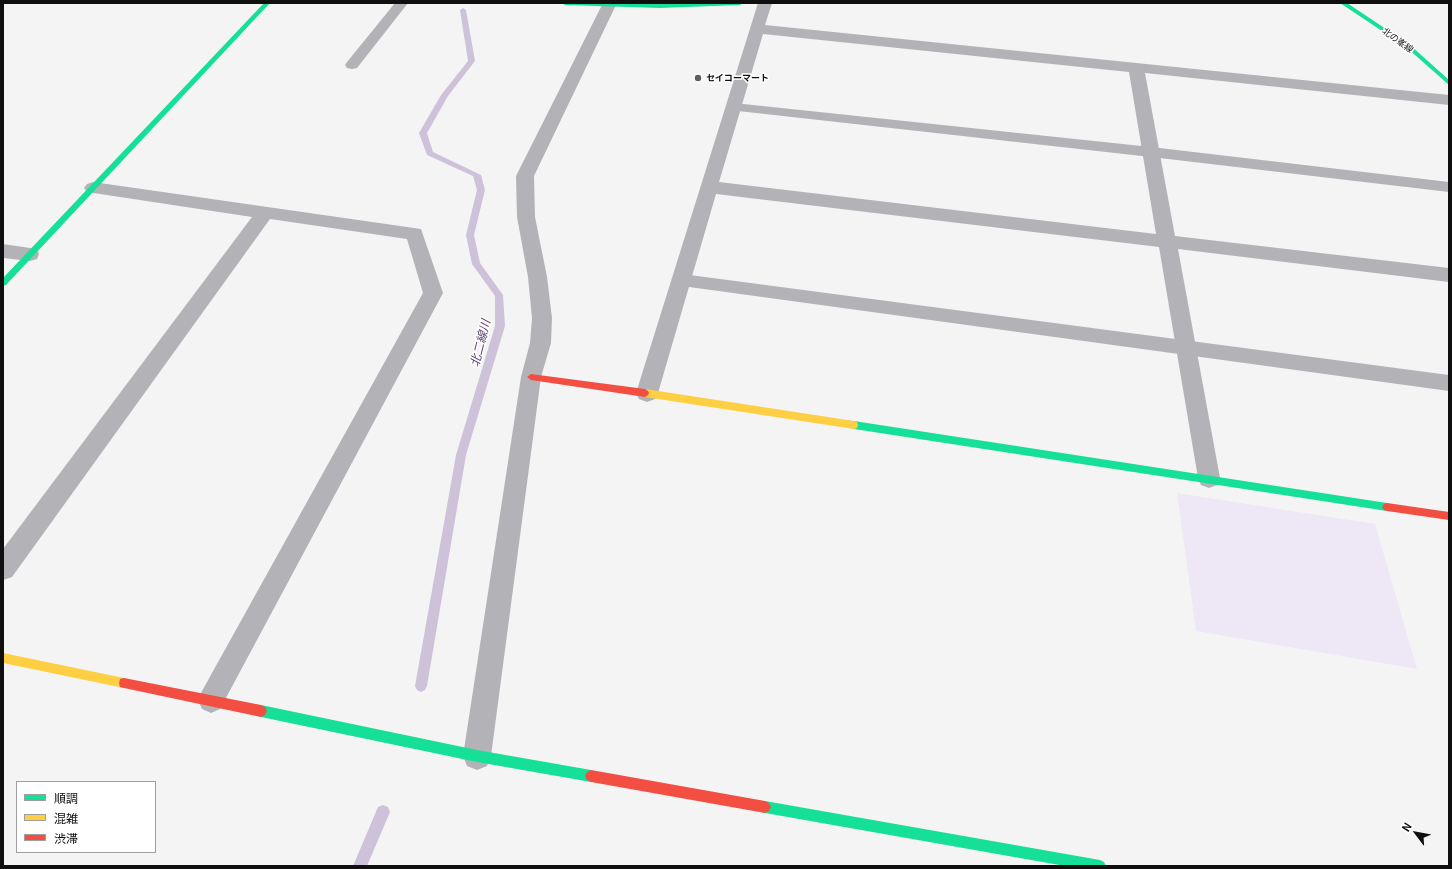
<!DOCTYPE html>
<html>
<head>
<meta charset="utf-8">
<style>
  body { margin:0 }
  #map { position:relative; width:1452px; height:869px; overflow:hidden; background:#f4f4f5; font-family:Georgia,"Noto Sans JP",serif }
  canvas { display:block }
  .frame { position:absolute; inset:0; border:4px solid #100f10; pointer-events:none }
  .legend { position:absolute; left:16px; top:781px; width:140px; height:72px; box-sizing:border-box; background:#fff; border:1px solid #9f9f9f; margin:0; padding:5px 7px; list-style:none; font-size:12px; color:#100f10 }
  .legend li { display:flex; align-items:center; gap:8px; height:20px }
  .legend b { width:20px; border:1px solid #9f9f9f }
  .north { position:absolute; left:1396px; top:813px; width:40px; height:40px; -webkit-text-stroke:3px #fff; paint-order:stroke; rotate:302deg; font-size:11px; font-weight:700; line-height:16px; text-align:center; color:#100f10 }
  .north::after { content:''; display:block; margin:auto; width:14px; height:18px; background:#100f10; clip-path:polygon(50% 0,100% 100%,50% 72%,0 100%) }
</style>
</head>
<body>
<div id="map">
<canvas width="1452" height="869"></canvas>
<div class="frame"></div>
<ul class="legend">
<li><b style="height:5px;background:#16e098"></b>順調</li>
<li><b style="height:5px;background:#ffcf43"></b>混雑</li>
<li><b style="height:5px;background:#f24e42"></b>渋滞</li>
</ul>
<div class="north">N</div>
</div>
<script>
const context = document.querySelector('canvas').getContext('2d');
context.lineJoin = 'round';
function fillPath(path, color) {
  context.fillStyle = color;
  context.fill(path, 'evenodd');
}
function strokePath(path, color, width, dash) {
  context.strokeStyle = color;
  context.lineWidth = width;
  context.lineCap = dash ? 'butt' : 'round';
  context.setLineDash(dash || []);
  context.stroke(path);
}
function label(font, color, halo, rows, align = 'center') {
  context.font = font + ' Georgia,"Noto Sans JP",serif';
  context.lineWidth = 3;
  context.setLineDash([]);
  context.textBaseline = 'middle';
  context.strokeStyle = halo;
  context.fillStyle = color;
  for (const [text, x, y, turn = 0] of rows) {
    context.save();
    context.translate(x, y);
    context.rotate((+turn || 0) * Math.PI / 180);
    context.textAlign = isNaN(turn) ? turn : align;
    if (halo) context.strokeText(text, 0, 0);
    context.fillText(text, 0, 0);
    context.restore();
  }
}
fillPath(new Path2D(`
  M1177,493l198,31 42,145 -221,-38z`), '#eee7f6');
fillPath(new Path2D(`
  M463,8l3,2 9,51 -27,35 -21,37 6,19 48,23 4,15 -11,45 6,28 23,32 2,31 -39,129 -39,231 -2,4 -4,2 -4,-2 -2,-4 41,-231 39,-129v-30l-23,-32 -6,-29 11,-45 -4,-14 -46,-21 -8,-22 22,-38 27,-34 -8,-51z
  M383,805l5,2 2,5 -23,54h-14l25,-59z`), '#cec2da');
fillPath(new Path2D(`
  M395,3h13l-51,65 -5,1 -5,-1 -2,-3 2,-3z
  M734,103l417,44 298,35v10l-298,-35 -422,-47 -2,-3 2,-3z
  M682,274l767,101v16l-767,-105 -6,-1 -3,-5 3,-5z`), '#b3b2b6');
fillPath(new Path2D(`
  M603,3h12l1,2 -82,171 1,41 12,60 5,41 -1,25 -10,34 -50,379 -4,10 -10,4 -10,-4 -4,-10 58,-379 9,-34 2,-25 -4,-41 -11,-60 -1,-41z
  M758,3h14l-7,22 684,70v10l-304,-32 30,163 274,32v14l-271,-33 42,229 -3,7 -8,3 -8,-3 -3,-7 -39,-231 -443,-53 -58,199 -3,6 -8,3 -8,-3 -3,-6zM763,34l366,38 27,162 -437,-52z
  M93,182l328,47 22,64 -223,416 -9,4 -9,-4 -4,-9 4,-9 221,-398 -16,-54 -137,-20 -258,358 -9,3v-31l249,-332 -165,-25 -3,-4 3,-4z
  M3,244l34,5 2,5 -2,5 -7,2 -27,-3z`), '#b3b2b6');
fillPath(new Path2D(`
  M264,3h6l-264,282 -3,1v-8z
  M562,3l98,1 83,-1 -3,2 -80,3 -95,-3z
  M1340,3h7l63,42 39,35v5l-43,-38z
  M854,421l533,82 3,1 2,3 -2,3 -3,1 -533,-82 -3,-1 -1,-3 1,-3z
  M261,705l216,45 114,20 4,2 2,4 -2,4 -4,2 -114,-20 -216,-45 -4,-2 -2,-4 2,-4z
  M765,801l335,59 4,2 2,4h-41l-300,-53 -4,-2 -2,-4 2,-4z`), '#16e098');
fillPath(new Path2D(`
  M645,389l209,32 3,1 1,3 -1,3 -3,1 -209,-32 -3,-2 -1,-2 1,-2z
  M3,653l121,25 4,1 1,4 -1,4 -4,1 -121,-25z`), '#ffcf43');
fillPath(new Path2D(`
  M531,374l114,15 3,2 1,2 -1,2 -3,2 -114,-17 -4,-3z
  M1387,503l62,9v8l-62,-9 -3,-1 -2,-3 2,-3z
  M124,678l137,27 4,2 2,4 -2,4 -4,2 -137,-29 -4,-1 -1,-4 1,-4z
  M591,770l174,31 4,2 2,4 -2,4 -4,2 -174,-31 -4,-2 -2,-4 2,-4z`), '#f24e42');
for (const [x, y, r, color] of [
  [698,78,4,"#605f60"]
]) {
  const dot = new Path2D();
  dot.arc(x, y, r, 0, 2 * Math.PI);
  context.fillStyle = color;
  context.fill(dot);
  strokePath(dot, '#fff', 1.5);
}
label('9px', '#100f10', '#fff', [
  ["北の峯線",1398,40,36]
]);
label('bold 9px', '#100f10', '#fff', [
  ["セイコーマート",706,78]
], 'left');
label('italic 12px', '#5e4675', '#fff', [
  ["北二線川",480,343,-76]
]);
</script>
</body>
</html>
